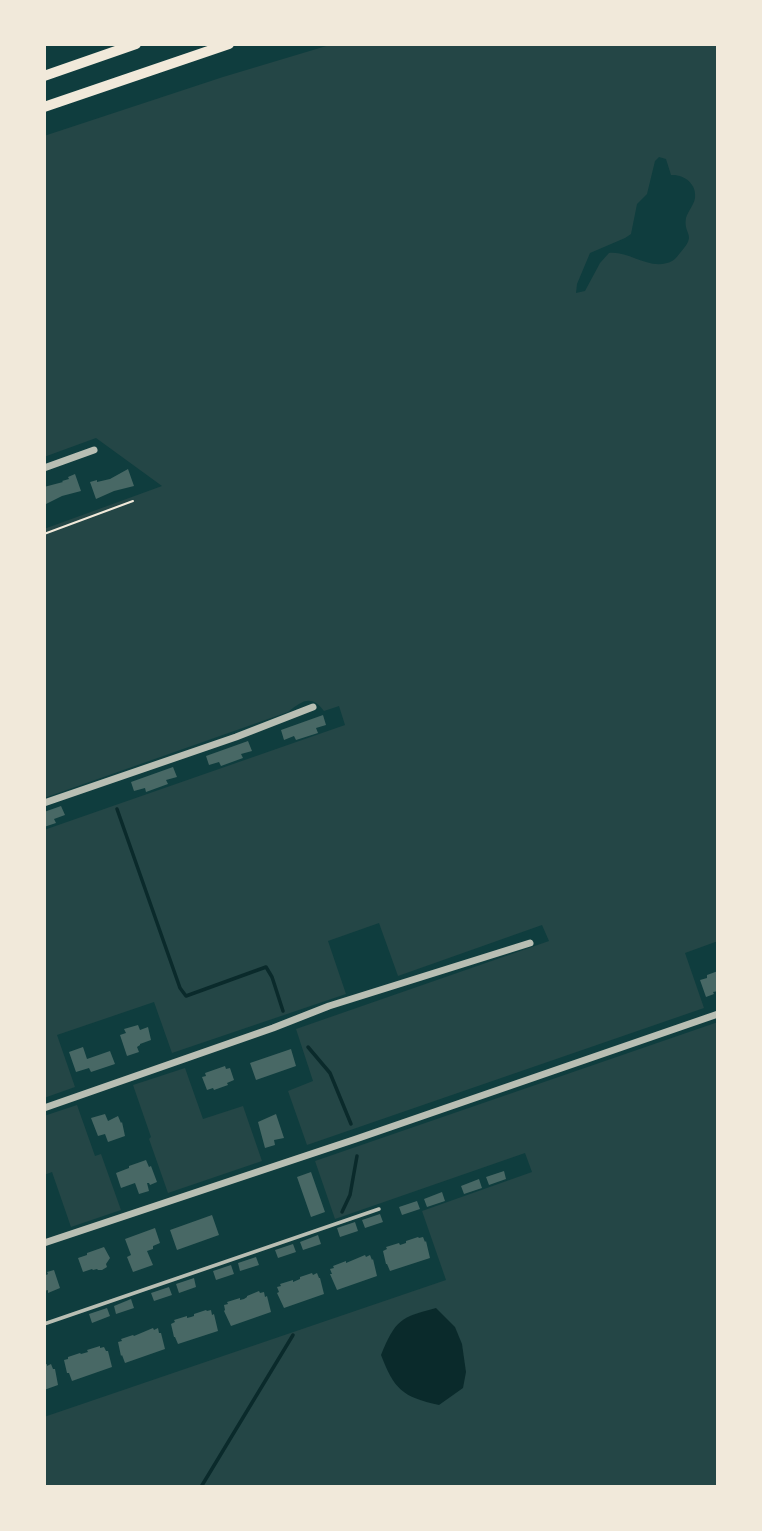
<!DOCTYPE html>
<html>
<head>
<meta charset="utf-8">
<style>
  body { margin:0 }
  #map { position:relative; width:762px; height:1531px; overflow:hidden; background:#0f3d3e; font-family:"Roboto Serif",serif }
  canvas { display:block }
  .frame { position:absolute; inset:0; border:46px solid #f1e9da; pointer-events:none }
</style>
</head>
<body>
<div id="map">
<canvas width="762" height="1531"></canvas>
<div class="frame"></div>
</div>
<script>
const context = document.querySelector('canvas').getContext('2d');
context.lineJoin = 'round';
function fillPath(path, color) {
  context.fillStyle = color;
  context.fill(path, 'evenodd');
}
function strokePath(path, color, width, dash) {
  context.strokeStyle = color;
  context.lineWidth = width;
  context.lineCap = dash ? 'butt' : 'round';
  context.setLineDash(dash || []);
  context.stroke(path);
}
fillPath(new Path2D(`
  M333,44h385v897l-33,12 19,55 -397,137 -19,-54 25,-10 -17,-52 253,-88 -7,-16 -144,51 -19,-53 -51,18 18,53 -174,59 -18,-51 -97,33 18,52 -31,11v-268l301,-105 -6,-19 -15,5c-13,-17 -22,-10 -36,1l-244,86v-269l118,-43 -66,-48 -52,19v-321l179,-59zM659,157l7,2 5,16c13,-1 26,9 24,23 -1,7 -7,13 -9,20 -3,18 12,15 -6,35 -3,4 -7,9 -13,10 -20,6 -38,-12 -58,-10l-9,10 -15,28 -9,2 1,-9 13,-31 35,-15 6,-4 6,-30 10,-10 8,-33z
  M718,1022v465h-674v-70l402,-137 -24,-69 110,-39 -7,-19 -190,66 -20,-58z
  M185,1068l18,51 40,-13 19,55 -94,32 -19,-54 2,-2 -18,-52z
  M77,1105l18,51 6,-2 20,56 -50,17 -19,-55 -8,3v-59z`), '#244646');
fillPath(new Path2D(`
  M436,1308l19,19 7,17 4,28 -3,16 -24,17c-37,-8 -45,-16 -58,-50 14,-35 20,-38 55,-47z`), '#0a2a2b');
strokePath(new Path2D(`
  M117,809l63,179 6,8 80,-29 6,10 11,34
  M308,1047l22,26 21,51
  M342,1212l8,-17 7,-39
  M201,1487l92,-152`), '#0a2a2b', 3.5);
fillPath(new Path2D(`
  M128,469l6,17 -20,5 -18,8 -6,-17 7,-2v2l13,-3z
  M75,474l6,17 -19,5 -18,9v-18l19,-5 -1,-1 7,-2 -1,-2z
  M323,715l3,10 -10,3 2,5 -22,7 -2,-4 -10,4 -3,-10z
  M248,741l4,10 -11,3 2,4 -22,8 -2,-4 -10,3 -3,-9z
  M173,767l4,10 -11,3 2,4 -22,8 -1,-4 -11,3 -3,-9z
  M61,806l4,9 -11,4 2,4 -12,4v-15z
  M718,971v20l-5,1 1,2 -8,3 -6,-17 7,-2v-3z
  M138,1025l2,5 8,-3 3,13 -11,4v1l-3,2 2,5 -12,4 -7,-21 6,-2 -2,-4z
  M83,1047l4,12 23,-8 5,13 -24,8 -2,-4 -13,4 -7,-20z
  M291,1049l5,17 -40,14 -6,-17z
  M225,1066l1,3 4,-1 4,12 -7,3 1,2 -14,5 -1,-2 -6,2 -5,-13 4,-1 -1,-3z
  M105,1114l3,7 10,-5 3,7 1,-1 3,14 -17,6 -3,-8 -7,2 -7,-18z
  M276,1114l8,24 -10,2 1,5 -10,3 -7,-26z
  M146,1160l3,7 2,-1 6,16 -7,3 -1,-2h-2l2,8 -10,3 -4,-11 -14,5 -5,-15 13,-5v-2z
  M504,1171l2,8 -17,6 -3,-8z
  M311,1172l14,40 -14,5 -14,-40z
  M479,1179l3,9 -18,6 -3,-8z
  M442,1192l3,9 -18,6 -3,-8z
  M417,1201l3,8 -18,6 -3,-8z
  M380,1214l3,8 -18,6 -3,-8z
  M212,1215l7,20 -42,15 -7,-20z
  M355,1222l3,9 -18,6 -3,-9z
  M155,1228l5,15 -7,3v3l-6,2 6,14 -20,7 -6,-15 4,-2 -6,-16z
  M318,1235l3,9 -18,6 -3,-8z
  M418,1237l1,1 4,-1 2,5 1,-1 4,17 -40,13 -3,-7h-1l-3,-13 4,-2 -1,-2 13,-4 1,2 6,-2v-2z
  M293,1244l3,8 -18,6 -3,-8z
  M104,1247l6,11 -4,6 1,3 -5,3h-4l-1,-1 -4,1 -1,-1 -9,3 -5,-14 9,-3v-2z
  M365,1255l1,2 4,-2 2,5 1,-1 4,17 -40,14 -7,-16h2l-2,-5 4,-1 -1,-2 13,-5v2z
  M256,1257l3,8 -19,6 -2,-8z
  M231,1265l3,9 -18,6 -3,-9z
  M54,1270l6,18 -12,5v-3l-4,1v-15l4,-2 -1,-2z
  M312,1273l1,2 4,-2 2,5h1l4,16 -40,14 -7,-15 2,-1 -2,-5 4,-1 -1,-2 13,-4v2l7,-3v-2z
  M194,1278l2,9 -17,6 -3,-9z
  M169,1287l3,8 -18,6 -3,-8z
  M259,1291l1,2 4,-1 1,5 2,-1 4,16 -40,14 -7,-15 1,-1 -1,-5 4,-1 -1,-2 13,-4v2l4,-1 3,-2v-1z
  M131,1299l3,9 -18,6 -2,-8z
  M107,1308l3,8 -18,7 -3,-9z
  M206,1310l1,1 4,-1 1,5 2,-1 4,17 -40,13 -3,-7h-1l-3,-13 4,-2 -1,-2 13,-4v2l4,-1 3,-1v-2z
  M153,1328l1,2 4,-2 1,5h2l4,16 -40,14 -3,-8 -1,1 -3,-14 4,-1 -1,-2 12,-4 1,1z
  M100,1346v2l4,-1 2,4h2l4,16 -40,14 -3,-8h-2l-3,-13 4,-1v-2l12,-4 1,1 7,-2 -1,-2z
  M47,1364v2l4,-2 2,5h2l3,16 -14,5v-25z`), '#486865');
strokePath(new Path2D(`
  M44,534l89,-33`), '#f1e9da', 2);
strokePath(new Path2D(`
  M44,1324l335,-115`), '#b8beb3', 3.5);
strokePath(new Path2D(`
  M44,468l50,-18
  M44,803l192,-66 77,-30
  M44,1108l229,-80 56,-22 201,-63
  M44,1243l312,-104 362,-125`), '#b8beb3', 7);
strokePath(new Path2D(`
  M44,76l92,-32
  M44,107l185,-63`), '#f1e9da', 10);
</script>
</body>
</html>
